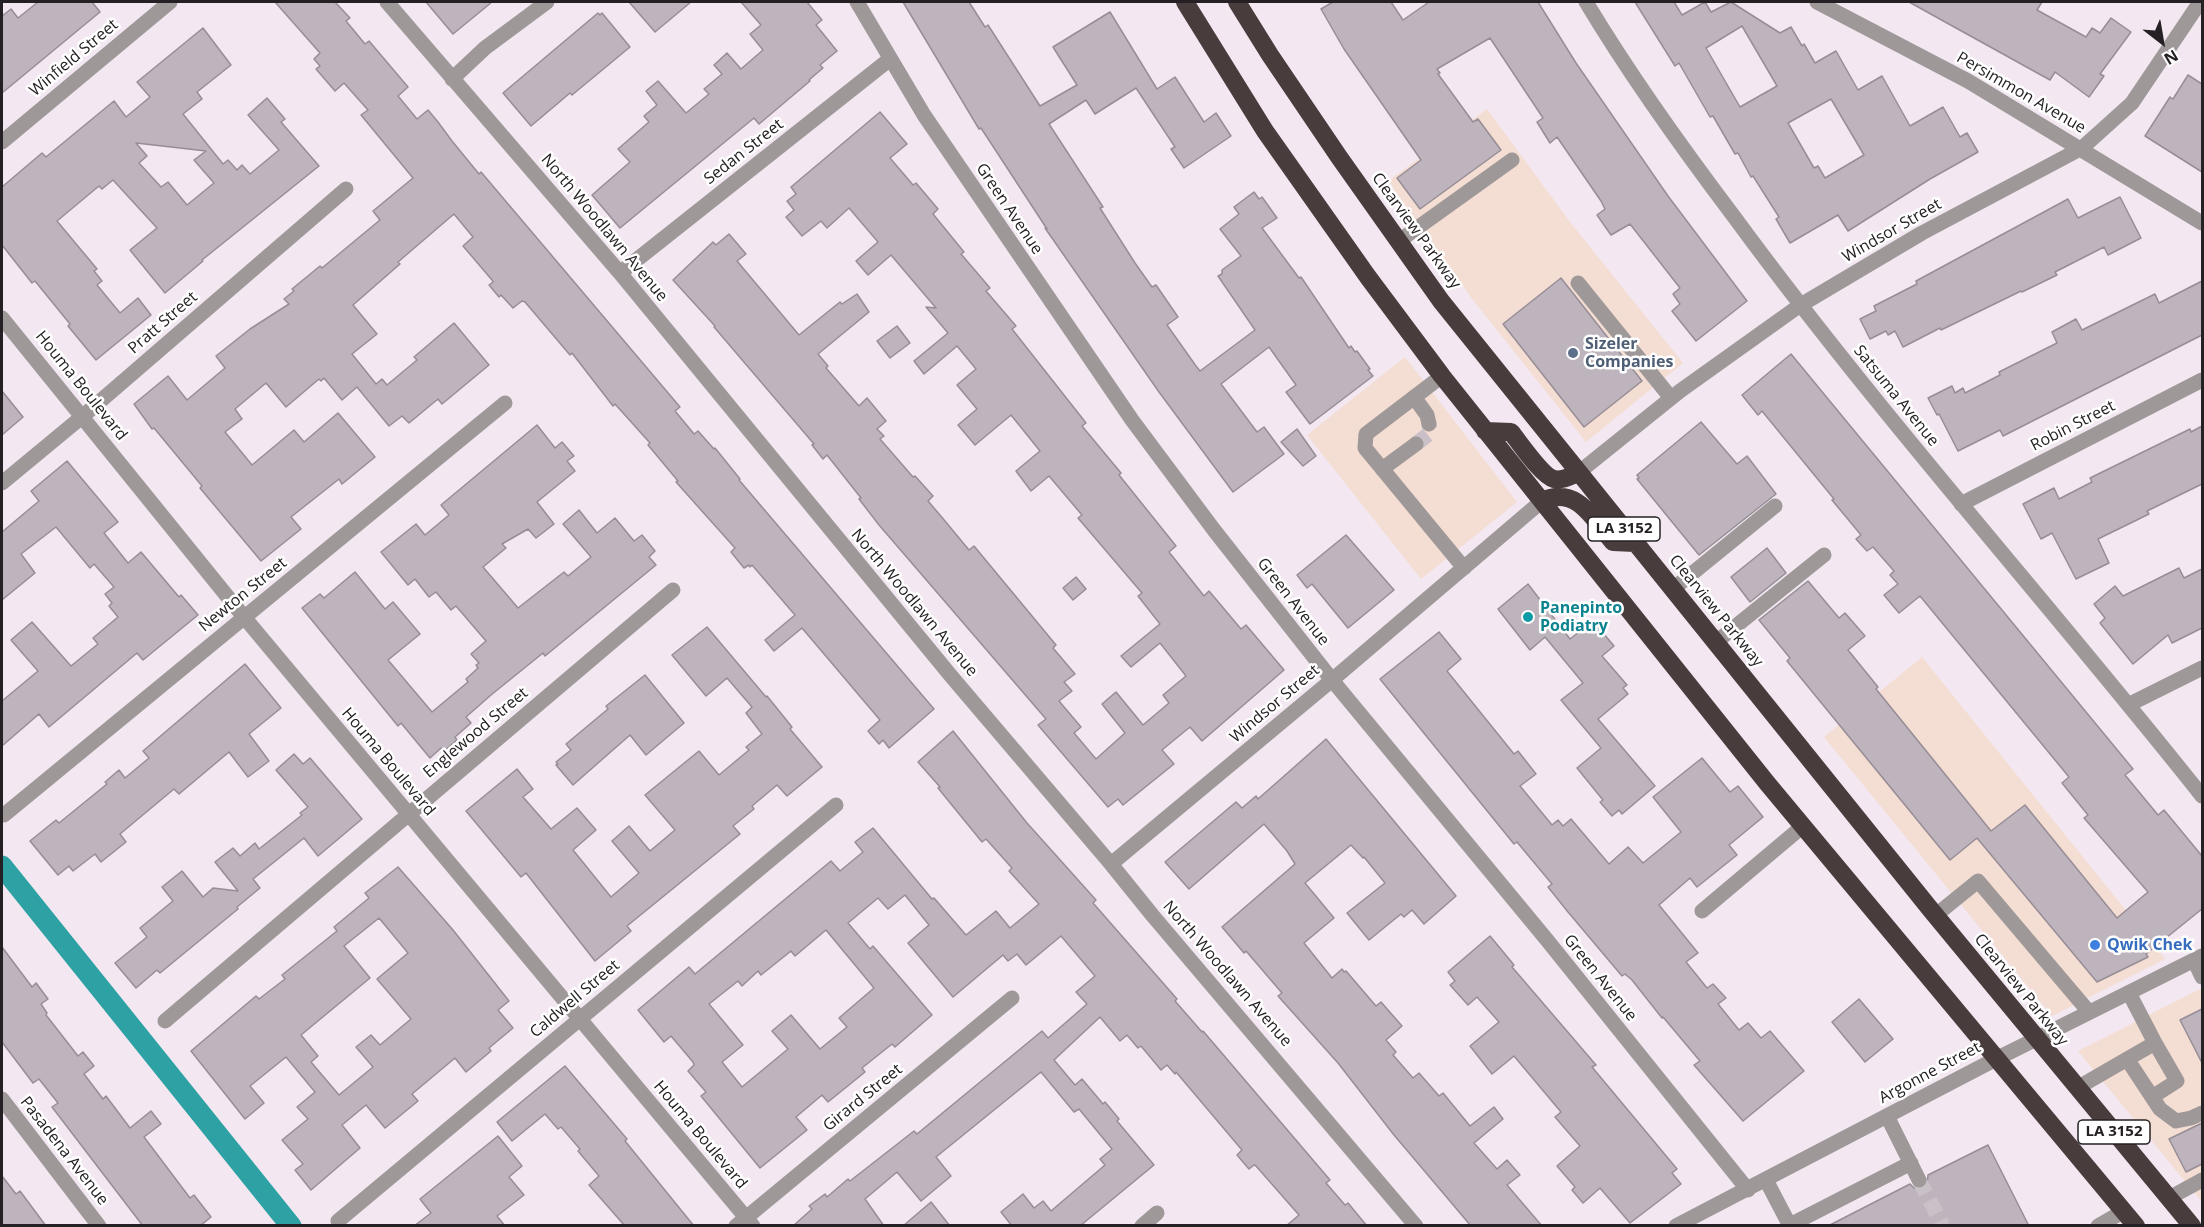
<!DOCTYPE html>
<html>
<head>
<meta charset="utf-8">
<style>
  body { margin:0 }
  #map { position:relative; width:2204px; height:1227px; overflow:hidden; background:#f3e8f1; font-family:"Open Sans",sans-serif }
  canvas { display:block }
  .frame { position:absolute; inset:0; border:3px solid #242023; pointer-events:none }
  .north { position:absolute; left:2132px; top:12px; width:60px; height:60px; -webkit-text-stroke:4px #fff; paint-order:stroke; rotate:149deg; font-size:16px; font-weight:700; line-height:24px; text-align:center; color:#242023 }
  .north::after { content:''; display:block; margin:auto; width:21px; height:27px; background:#242023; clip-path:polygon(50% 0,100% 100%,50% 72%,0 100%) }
</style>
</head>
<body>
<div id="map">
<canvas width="2204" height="1227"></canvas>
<div class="frame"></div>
<div class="north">N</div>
</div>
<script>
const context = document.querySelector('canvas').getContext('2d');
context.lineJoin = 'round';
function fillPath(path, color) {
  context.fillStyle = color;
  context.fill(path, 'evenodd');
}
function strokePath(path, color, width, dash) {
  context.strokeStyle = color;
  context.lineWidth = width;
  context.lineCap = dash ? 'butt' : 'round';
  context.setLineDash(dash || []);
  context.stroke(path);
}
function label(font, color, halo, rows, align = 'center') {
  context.font = font + ' "Open Sans",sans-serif';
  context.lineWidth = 5;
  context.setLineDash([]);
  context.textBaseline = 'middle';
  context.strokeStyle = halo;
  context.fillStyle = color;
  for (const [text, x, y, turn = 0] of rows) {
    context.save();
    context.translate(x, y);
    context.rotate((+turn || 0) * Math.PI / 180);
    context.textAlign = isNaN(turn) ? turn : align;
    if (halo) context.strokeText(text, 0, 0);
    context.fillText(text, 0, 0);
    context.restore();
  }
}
fillPath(new Path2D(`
  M1487,109l83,113 113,141 -97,79 -113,-142 -85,-119z
  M1405,357l112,145 -96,77 -114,-144z
  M1922,657l243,302 -113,57 -228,-279z
  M2202,988v214l-124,-151z`), '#f4ddd2');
strokePath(new Path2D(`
  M2,866l289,360`), '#2da1a3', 21);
const building = new Path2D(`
  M38,2h54l8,10 -98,81v-77l9,-7 7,9z
  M275,2h60l15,16 -4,3 19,23 4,-3 39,46 -10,9 19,23 11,-9 10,12 14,19 27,33 2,-2 199,235 -5,4 19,23 4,-3 16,18 1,-1 25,31 -1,1 195,229 -45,39 -6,-8 -4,4 -11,-13 12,-11 -78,-92 -28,23 -9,-11 30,-25 -43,-50 -2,2 -1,-2 -5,3 -13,-16 4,-4 -59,-66 2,-1 -30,-36 2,-2 -35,-39 -2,2 -41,-53 -2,2 -45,-53 -3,-1 -9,7 -12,-13 -2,2 -10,-12 4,-3 -1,-2 -29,-34 10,-9 -19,-23 -56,48 2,2 -47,41 24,29 -25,20 24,30 6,-5 5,6 30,-25 -3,-3 40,-34 35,42 -47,39 -4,-5 -29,24 -7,-7 -13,10 -32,-39 -15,13 -18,-22 -3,3 -2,-2 -33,28 -20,-24 -31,26 7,10 -17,13 27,33 42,-35 10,12 34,-29 37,44 -33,27 -3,-5 -48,38 10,12 -40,32 -61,-73 2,-2 -48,-58 -2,1 -18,-25 34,-28 19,24 38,-32 -9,-12 34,-27 39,-25 -5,-5 10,-8 -2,-2 28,-23 2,2 58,-48 -7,-9 40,-33 -52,-63 7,-5 -24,-27 -9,8 -19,-22 4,-3 -6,-7 6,-6z
  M426,2h66l-39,32z
  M629,2h62l-36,30z
  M741,2h66l15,18 -6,5 21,26 -17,14 3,3 -14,12 1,1 -51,43 -5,-6 -134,110 -28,-33 38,-33 -12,-13 31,-27 -5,-6 13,-11 -11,-14 12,-10 28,32 23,-19 -5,-5 18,-15 -8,-9 13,-12 14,16 22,-19 -13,-16 11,-9z
  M903,2h66l16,25 3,-2 52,81 37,-21 -24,-38 57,-35 47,77 18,-12 29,45 12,-9 15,23 -47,32 -13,-19 4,-2 -39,-59 -41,26 -9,-14 -37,24 54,83 -3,1 35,55 17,24 4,-2 22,32 -11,8 29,41 4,5 55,-41 -37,-54 4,-2v-4l19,-14 -21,-27 19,-15 -5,-7 20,-15 5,7 3,-2 15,21 -15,10 37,50 2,-1 48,71 2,-2 4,6 2,-1 13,18 -2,1 5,6 -63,48 -24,-32 10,-7 -27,-38 -48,37 36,48 7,-5 20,27 -51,38 -74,-100 -114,-164 2,1 -66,-101 -2,1z
  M1333,2h58l12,18 26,-18h109l38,61 92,133 79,105 -51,40 -24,-30 8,-7 -7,-10 7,-6 -50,-64 -19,11 -14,-20 8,-6 -4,-8 -44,-64 -7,6 -13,-21 6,-4 -53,-80 -53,31 3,4 -2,1 35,48 5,-3 23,31 -81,59 -23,-31 24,-18 -77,-111 -23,-40z
  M1635,2h39l8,13 23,-13 6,10 20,-10 49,31 11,-6 11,19 2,-2 11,19 21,-12 22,39 24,-14 28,50 33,-19 17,30 7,-4 11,19 -48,27 -82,52 -10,-16 -48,28 -14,-24 3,-2 -26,-41 -2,1 -13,-24 -3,1 -22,-38 -3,1 -31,-54 -4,3zM1742,26l35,60 -37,21 -34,-59zM1831,99l33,56 -39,23 -7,-12 -4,2 -26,-45z
  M1909,2h133l-5,8 49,27 6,-9 8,5 11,-15 20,14 -31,42 4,2 -15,21 -34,-25 -5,8z
  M598,13l2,2 2,-2 28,34 -58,48 -2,-2 -39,33 -28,-33z
  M203,28l28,37 -34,27 5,7 -19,15 40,50 5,-4 9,10 5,-5 8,9 29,-24 -31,-35 19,-17 18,21 -4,3 38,44 -117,94 1,1 -38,32 -35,-43 27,-22 -44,-48 -11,9 -3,-3 -42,35 40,48 -3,2 8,10 -5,4 23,28 18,-15 13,17 -55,45 -28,-34 2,-2 -35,-43 -3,2 -30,-38v-58l40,-34 4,4 68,-56 12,16 24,-20 -13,-15zM136,143l70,8 -12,9 20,23 -27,22 -19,-23 -7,5 -22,-24 8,-7z
  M2188,75l14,9v88l-57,-36 25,-39 3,2z
  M880,112l27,32 -17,14 23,27 3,-2 22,26 -5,5 31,38 -3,2 29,34 -4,3 30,35 -4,3 74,94 -4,3 39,47 -2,2 57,71 -7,6 35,44 5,-5 32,38 5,-4 38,45 -82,71 -12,-14 -28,23 12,14 -51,41 -5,-6 -10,8 -70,-82 8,-6 -167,-194 -20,-26 2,-1 -34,-43 -4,4 -11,-14 2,-1 -100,-117 1,-1 -42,-46 40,-38 3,3 13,-11 17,20 -9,7 62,74 41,-33 2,2 15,-10 12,18 -51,42 10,12 -2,2 33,38 8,-8 19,23 -9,8 7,7 -4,3 33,38 2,-1 18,20 -5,5 17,20 24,29 5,-4 82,99 -3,3 22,26 -11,8 8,9 -13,10 22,26 -7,6 22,26 29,-26 -23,-29 14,-12 27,33 26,-22 -6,-8 23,-19 -26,-33 -29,24 -10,-11 39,-32 -22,-28 4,-3 -64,-75 4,-3 -33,-39 -18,15 -15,-20 24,-20 -29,-36 -36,30 -17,-20 19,-16 -20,-24 19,-16 -19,-23 -33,28 -10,-13 34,-28 -22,-26 10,1 -45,-53 -23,20 -12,-14 22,-19 -29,-34 -22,20 -6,-7 -19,15 -16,-19 8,-7 -7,-9 9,-7 -5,-7z
  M2120,197l21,41 -33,17 -4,-8 -49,25 2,3 -35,17 -1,-1 -80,39 -1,-2 -37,19 -8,-16 -7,4 -2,-4 -16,8 -10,-20 16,-8 -2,-5 43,-22 -1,-3 152,-82 10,19z
  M1561,278l81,103 -58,46 -81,-103z
  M2202,281v54l-199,101 -3,-6 -42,21 -19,-37 -2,1 -9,-17 24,-12 3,7 8,-5 2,5 35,-18 -1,-3 58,-29 -5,-11 24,-13 6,11 73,-36 4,9z
  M897,326l13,17 -20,15 -13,-17z
  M1791,354l342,415 -8,6 33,40 6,-5 38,46v53l-56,45 2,3 -51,25 -120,-144 -27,22 -163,-199 3,-3 -31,-38 49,-39 31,37 6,-5 20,23 -17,14 30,37 -2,2 115,142 34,-26 92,113 31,-26 -64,-74 4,-3 -26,-32 7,-6 -149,-181 -21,17 -15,-18 14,-11 -8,-9 4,-4 -21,-24 -6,4 -11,-12 5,-4 -29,-35 2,-1 -72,-88 -4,4 -16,-20z
  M2,391l21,26 -21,18z
  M1701,422l36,42 10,-8 29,38 -77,61 -62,-76 2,-1 -2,-3z
  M537,425l18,23 7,-6 12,14 -7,5 8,10 -38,31 17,22 -18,14 -8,-9 -26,15 4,4 -23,19 35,41 46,-36 4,4 23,-19 -28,-33 16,-14 18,23 18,-15 19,23 8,-6 13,16 -6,6 7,8 -111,91 -2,-3 -52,42 -25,22 5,6 -16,14 2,3 -14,12 -2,-4 -11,10 -29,-35 -3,3 -96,-118 18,-14 4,4 31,-26 30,37 8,-7 27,32 -32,26 44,52 36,-30 -2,-3 12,-11 -2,-3 3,-2 -8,-9 15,-13 -30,-35 -5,4 -15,-18 -7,5 -14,-18 -7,6 -27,-33 35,-28 9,11 24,-20 -8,-10z
  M2202,426v58l-55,27 2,3 -51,25 11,24 -33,16 -24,-46 -11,6 -18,-35 31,-16 5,11 33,-17 -2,-4 100,-49 1,3z
  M1297,429l19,27 -13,10 -22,-24z
  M67,461l51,61 -14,11 24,30 13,-11 38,45 2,-2 17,20 -55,45 -6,-7 -88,74 -10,-13 -37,32v-45l36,-30 -27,-31 21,-18 39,44 27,-22 -5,-6 25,-21 -9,-11 3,-3 -7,-9 9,-7 -20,-23 -4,4 -34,-41 -35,27 14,19 -33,27v-68l37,-31 -8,-10z
  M1346,535l48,55 -46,38 -36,-44 -5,4 -10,-13z
  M1767,548l19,25 -36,29 -19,-25z
  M2179,568l5,10 18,-9v59l-30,15 -4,-8 -35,29 -33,-41 5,-5 -11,-14 21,-18 8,10z
  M1076,577l10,12 -13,11 -10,-12z
  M1528,584l42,55 23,-18 21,25 -12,10 25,29 -4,3 5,6 -30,25 57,67 -33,28 -3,-4 -7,6 -12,-14 3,-2 -26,-32 24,-20 -40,-48 22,-17 -38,-46 -15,13 -32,-41z
  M707,627l59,70 1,-1 25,31 -2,2 32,38 -35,29 -10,-11 -25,21 2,3 -21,17 7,8 -113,92 4,5 -36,30 -69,-88 -5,4 -55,-66 51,-42 16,20 -10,8 28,32 26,-21 19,22 -23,20 38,47 28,-24 -27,-32 17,-15 21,25 25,-21 -30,-35 54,-44 20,24 30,-25 -3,-3 16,-13 -16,-21 6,-6 -25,-29 -21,18 -34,-41z
  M1439,632l22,27 -14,12 67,83 4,-3 18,23 -16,12 32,39 6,-5 5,6 8,-7 38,45 19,-17 15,16 38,-31 -28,-35 49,-39 28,34 8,-6 25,31 -34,28 8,10 -40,32 -7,-9 -31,27 39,48 -12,9 21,26 6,-4 13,14 -8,6 21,26 9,-7 13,15 9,-7 34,40 -61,50 -49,-56 6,-4 -37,-44 -1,1 -30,-38 -7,-6 -3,2 -54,-64 -20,-25 4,-3 -35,-42 -3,2 -134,-165z
  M245,664l36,44 -32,26 20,27 -21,16 -19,-25 -50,42 -5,-5 -54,45 6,8 -25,20 -6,-8 -22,17 -4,-5 -11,9 -28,-34 26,-21 3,3 48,-39 -2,-2 14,-12 6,8 24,-20 -6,-7z
  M645,675l39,48 -38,32 -16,-20 -57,50 -17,-20 2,-1 -2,-2 15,-12 -5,-6 42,-35 -2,-3z
  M953,731l74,92 69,77 -3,3 84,96 -2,2 27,31 1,-1 127,149 -4,3 19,22 3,-2 19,23h-81l13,-11 -43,-49 -2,-1 -5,4 -12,-14 5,-5 -66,-78 -1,2 -8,-9 -6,5 -20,-24 -3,2 -11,-13 -7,6 -20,-24 -46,43 21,25 7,-6 21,25 2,-2 14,17 -2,2 37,44 -74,61h-68l-11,-14 22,-18 11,14 9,-7 8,10 54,-46 -5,-6 12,-10 -33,-40 -5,3 -33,-40 -105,85 15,19 -30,25 -24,-29 -32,27 19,27h-91l19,-17 -3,-3 16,-12 2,3 21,-18 2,2 64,-50 3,3 125,-103 6,7 39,-34 -11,-12 19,-16 -34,-40 -35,29 -9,-11 -9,7 -5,-6 -50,42 -45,-54 21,-18 -24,-30 -17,14 -10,-11 -30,25 22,26 3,-3 59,69 -37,32 -3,-3 -30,24 3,4 -37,30 -6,-7 -26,22 11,13 -47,38 -59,-72 5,-4 -18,-21 6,-6 -1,-3 -22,-26 -7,6 -26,-32 51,-43 6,7 136,-113 9,10 23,-19 -8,-10 18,-14 59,71 2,-1 32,37 30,-24 14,17 29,-24 -30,-33 3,-3 -26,-29 -4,3 -44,-54 2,-1 -22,-25zM826,930l48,58 -35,30 8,9 -27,22 -29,-34 -19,16 16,18 -46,38 -20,-25 21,-17 -34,-41 29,-23 4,5 16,-15 3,4 30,-24 4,5z
  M1326,739l130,157 -32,28 -12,-14 -8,7 -3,-3 -32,26 -22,-27 38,-30 -21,-26 -1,1 -12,-13 -46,38 29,35 -30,25 28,35 10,-9 2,3 2,-1 30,35 5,-4 21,24 -16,14 10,12 -3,3 20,23 6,-5 20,23 4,-3 27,33 24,-19 9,12 -29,24 23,26 10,-9 13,15 -13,10 35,41h-71l-77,-91 -56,-72 -60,-67 4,-3 -36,-42 -2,2 -22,-26 73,-63 -8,-13 -23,-27 -75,65 -24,-27 71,-60 6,6 14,-12 2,3z
  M294,754l9,10 7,-6 52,61 -44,37 -14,-18 -51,41 7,9 -23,19 1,2 -78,64 -3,-3 -21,18 -21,-25 32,-26 -7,-9 33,-27 -11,-14 20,-16 21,26 10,-9 25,3 -23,-29 18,-14 7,8 15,-13 4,6 43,-34 -2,-2 8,-6 -32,-37z
  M398,867l55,63 56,71 -11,9 15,18 -24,20 2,3 -25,21 -11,-14 -43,36 6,7 -33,27 -19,-23 -24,20 18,23 -49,42 -16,-20 8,-6 -21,-24 26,-21 -11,-12 18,-15 -29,-35 -36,29 14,17 -19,16 -54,-68 65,-55 3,3 26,-20 -3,-4 55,-44 -3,-4 35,-29 -4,-5zM379,918l29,35 -31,26 34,40 -31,26 -9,-10 -15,12 17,20 -34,28 -28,-33 7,-6 -17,-21 69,-57 -26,-32z
  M1490,936l24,29 -2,2 84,98 -4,2 85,102 -5,4 9,11 -51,39 -30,-35 -17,15 -11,-13 3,-3 -18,-21 23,-20 -25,-29 6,-5 -47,-56 -22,18 -22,-28 29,-24 -22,-25 -9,8 -18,-20 5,-4 -7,-9z
  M2,947l30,40 4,-4 12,16 -7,5 6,9 -1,2 32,41 5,-4 11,14 -10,8 19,25 3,-3 24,32 21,-17 10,13 -17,13 46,61 4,-3 17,22 -11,9h-57l-91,-119 6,-4 -19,-24 -6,4 -31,-41z
  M1859,999l34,40 -28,23 -33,-40z
  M2202,1009v54l-22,-43z
  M565,1066l62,73 -2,2 69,85h-69l-36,-41 10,-9 -21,-25 2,-2 -19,-22 -3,2 -13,-15 -33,27 -15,-19z
  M2202,1123v41l-16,8 -17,-33z
  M498,1136l24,30 -13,11 15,18 -27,21 8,10h-91l17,-13 -11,-14z
  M1988,1145l41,81h-201l82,-42 4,4 9,1 4,-4 1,-10z
  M2,1176l14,18 4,-3 26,35h-44z
  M931,1202l19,24h-47z`);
fillPath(building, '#beb4bd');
strokePath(building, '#978d96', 1.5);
strokePath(new Path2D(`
  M1416,444l14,-11 -1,-9
  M1919,1180l24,46`), '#cac0c8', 15, [15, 8]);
strokePath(new Path2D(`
  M387,2l233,271 331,403 160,188 42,52 263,310
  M857,2l67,113 208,305 82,110 118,150 215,260 201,250
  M1586,2c45,75 96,146 149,216 147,200 313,384 467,578
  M1817,2l151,79 234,142
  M452,79l33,-31 62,-46
  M2,142l168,-140
  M1399,241l113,-81
  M620,273l270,-214
  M1578,283l93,115
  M2,318l242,299 509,609
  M1442,376l-76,58 -1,14 99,120
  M1414,397l13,18 2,9
  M1382,469l34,-25
  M1578,473l102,-82 119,-85 123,-73 160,-85 50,-45 68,-101
  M2,483l81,-67 263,-227
  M1961,504l241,-124
  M1673,589l102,-83
  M1716,642l108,-87
  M2130,704l72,-36
  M4,815l501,-412
  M1111,864l221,-184 210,-179
  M1702,911l101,-85
  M1936,915l42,-34 111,131
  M2194,960l8,17
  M165,1021l508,-431
  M2127,1059l33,50 16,12 15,-3 11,-5
  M2077,1088l78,-45 -26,-50
  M2152,1097l25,-16 -22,-38
  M2,1099l97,127
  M1887,1116l32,64
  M1766,1180l24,46
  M2169,1198l33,-18
  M338,1221l498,-416
  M1790,1225l121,-62
  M736,1226l276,-228
  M1142,1226l15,-13
  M1676,1226l320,-167 206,-103
  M2098,1226l26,-15`), '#9e9898', 15);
strokePath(new Path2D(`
  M1185,2l80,129 103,146 74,99 325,407 369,443
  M1237,2l33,53 69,102 102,144 490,609 261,316
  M1485,431l26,1c9,11 31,44 43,47 8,2 17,-3 24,-6
  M1542,501c35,-16 51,18 71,41l22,1`), '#483c3d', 18);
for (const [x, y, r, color] of [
  [1573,353,6,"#5c6f8a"],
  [1528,617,6,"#0f9aa8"],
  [2095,945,6,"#3f7fe0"]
]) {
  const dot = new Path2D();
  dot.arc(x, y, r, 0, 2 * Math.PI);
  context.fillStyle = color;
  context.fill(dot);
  strokePath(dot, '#fff', 2);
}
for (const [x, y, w] of [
  [1624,529,72],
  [2114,1132,72]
]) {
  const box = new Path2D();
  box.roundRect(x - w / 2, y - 12, w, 24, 4.5);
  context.fillStyle = '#fff';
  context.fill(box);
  strokePath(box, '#242023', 1.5);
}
label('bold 15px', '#242023', null, [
  ["LA 3152",1624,529],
  ["LA 3152",2114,1132]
]);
label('16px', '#242023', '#fff', [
  ["Winfield Street",74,58,-40],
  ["Persimmon Avenue",2021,93,30],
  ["Sedan Street",744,152,-38],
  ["Green Avenue",1009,209,56],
  ["North Woodlawn Avenue",604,228,50],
  ["Clearview Parkway",1416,231,54],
  ["Windsor Street",1892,231,-30],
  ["Pratt Street",163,323,-41],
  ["Houma Boulevard",81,386,51],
  ["Satsuma Avenue",1896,396,51],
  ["Robin Street",2073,426,-27],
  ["Newton Street",243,595,-39],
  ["Green Avenue",1293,602,52],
  ["North Woodlawn Avenue",914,603,50],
  ["Clearview Parkway",1716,611,51],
  ["Windsor Street",1275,704,-40],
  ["Englewood Street",476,733,-40],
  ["Houma Boulevard",388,762,50],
  ["North Woodlawn Avenue",1227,974,49],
  ["Green Avenue",1600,978,51],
  ["Clearview Parkway",2021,990,51],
  ["Caldwell Street",575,999,-40],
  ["Argonne Street",1930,1073,-28],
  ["Girard Street",863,1098,-39],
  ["Houma Boulevard",700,1135,50],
  ["Pasadena Avenue",64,1151,52]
]);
label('bold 16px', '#4e5e75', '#fff', [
  ["Sizeler",1585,344],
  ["Companies",1585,362]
], 'left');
label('bold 16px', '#0d838f', '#fff', [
  ["Panepinto",1540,608],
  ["Podiatry",1540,626]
], 'left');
label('bold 16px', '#366cbe', '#fff', [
  ["Qwik Chek",2107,945]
], 'left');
</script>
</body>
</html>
